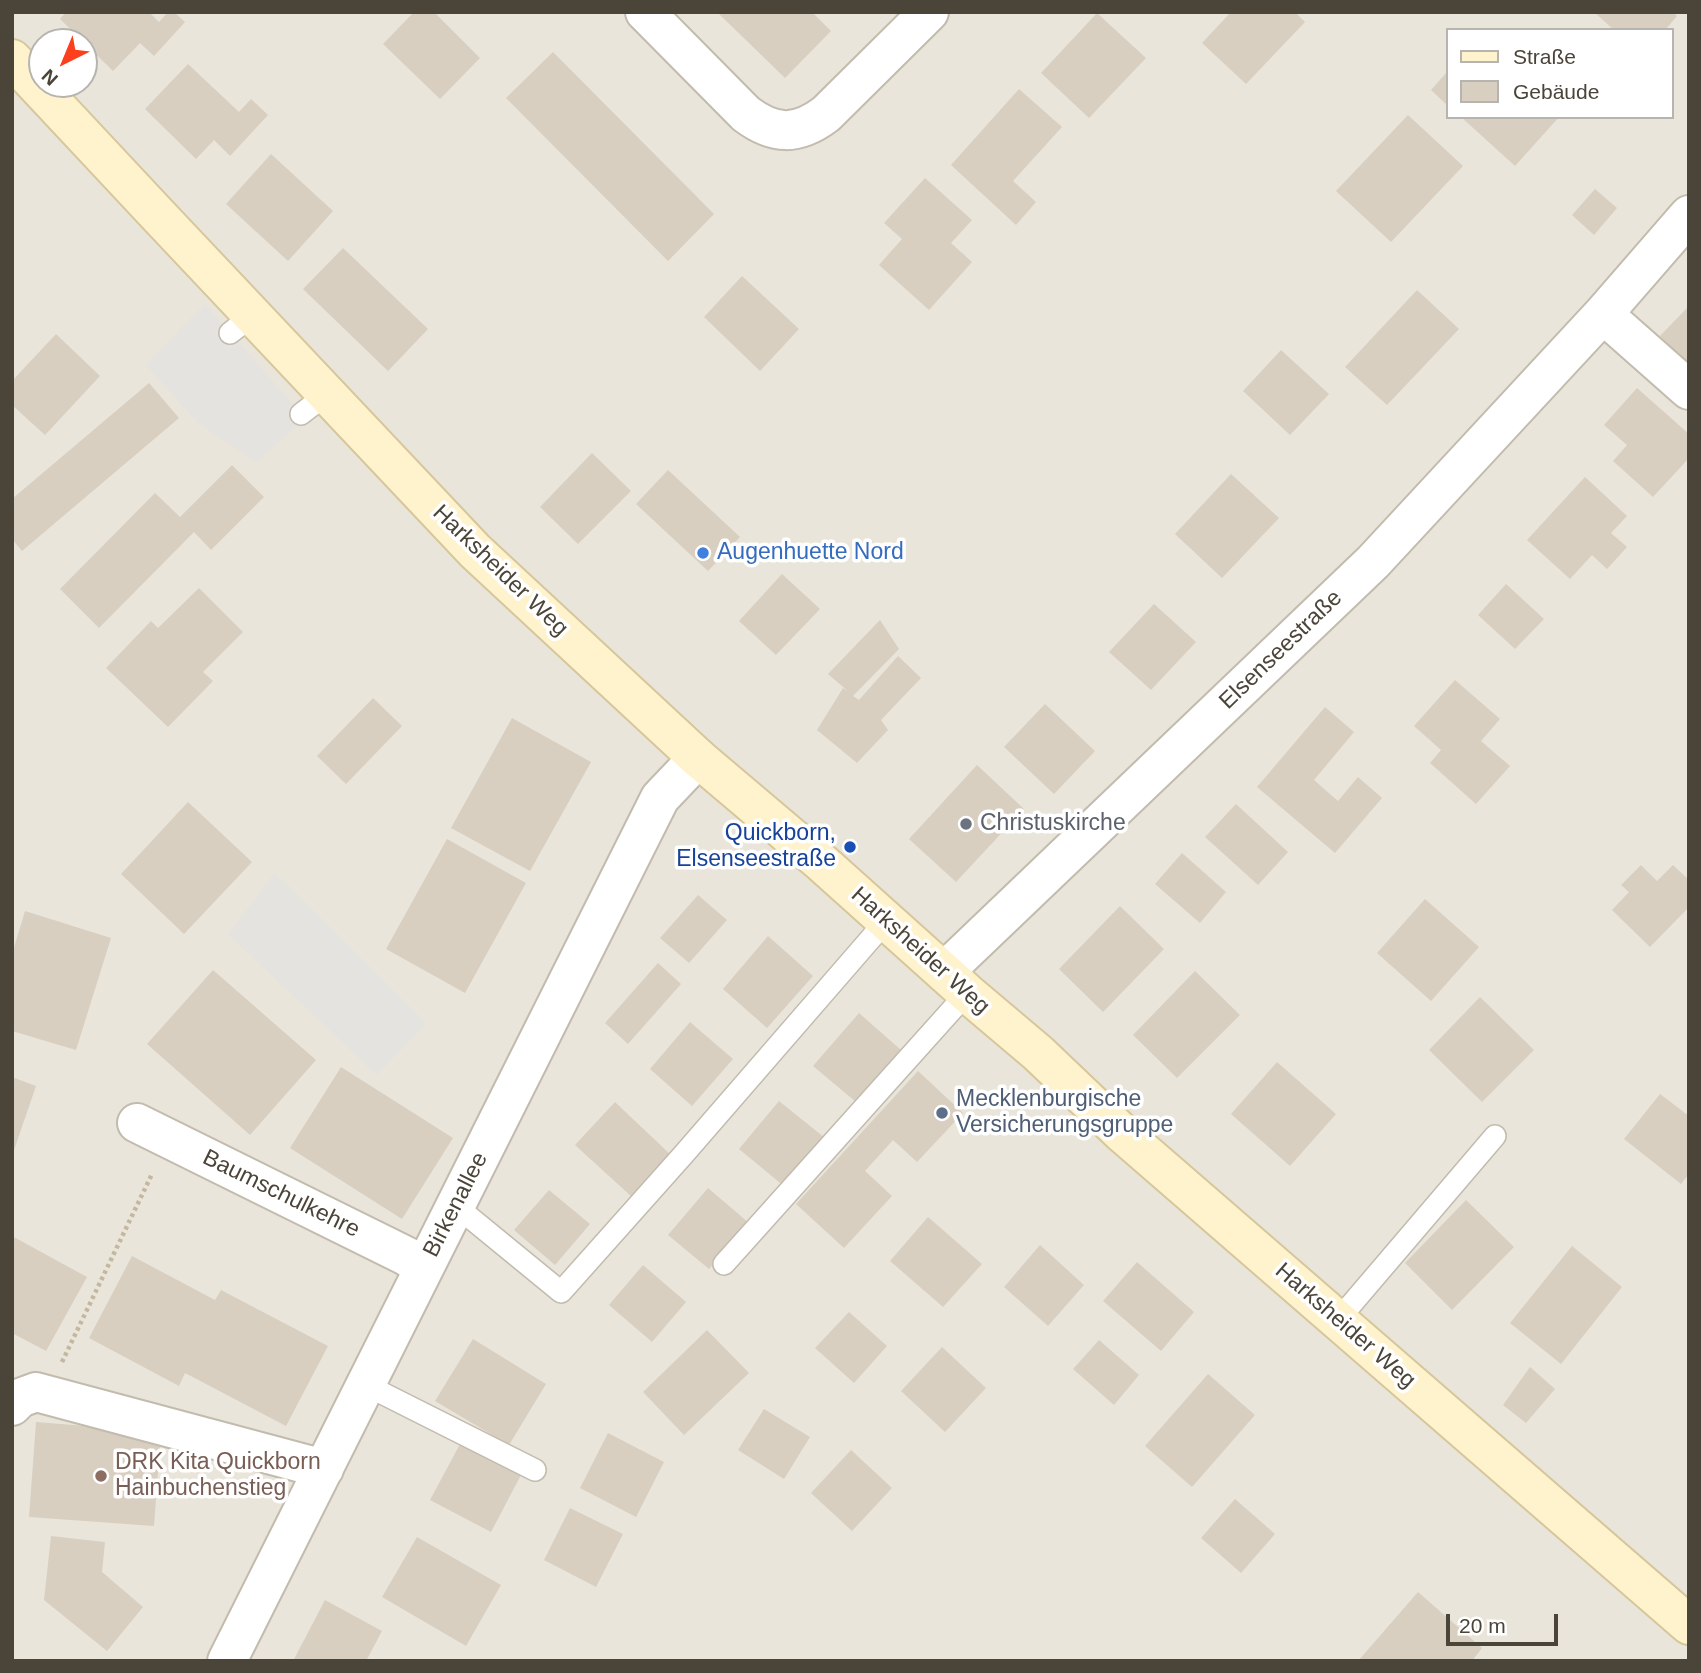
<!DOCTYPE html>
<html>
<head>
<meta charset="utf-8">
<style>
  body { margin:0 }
  #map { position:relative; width:1701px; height:1673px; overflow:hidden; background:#f6f3ec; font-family:Arial,sans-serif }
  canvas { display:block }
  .frame { position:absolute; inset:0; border:14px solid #4b4439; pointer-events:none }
  .legend { position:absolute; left:1446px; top:28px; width:228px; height:91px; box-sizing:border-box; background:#fff; border:2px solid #b7b4b0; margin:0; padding:9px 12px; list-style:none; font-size:21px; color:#4b4439 }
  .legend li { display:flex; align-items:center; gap:14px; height:35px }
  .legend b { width:35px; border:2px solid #b7b4b0 }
  .north { position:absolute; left:28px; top:28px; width:70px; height:70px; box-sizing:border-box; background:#fff; border:2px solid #b7b4b0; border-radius:50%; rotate:223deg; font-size:19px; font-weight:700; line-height:28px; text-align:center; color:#4b4439 }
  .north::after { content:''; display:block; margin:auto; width:24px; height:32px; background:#fc3f1d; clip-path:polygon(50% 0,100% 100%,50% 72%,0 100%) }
  .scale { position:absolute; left:1446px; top:1614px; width:112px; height:32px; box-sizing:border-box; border:4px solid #4b4439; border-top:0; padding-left:9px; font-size:21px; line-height:24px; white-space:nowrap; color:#4b4439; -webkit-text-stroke:5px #fff; paint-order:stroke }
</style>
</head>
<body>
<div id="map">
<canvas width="1701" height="1673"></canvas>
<div class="frame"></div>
<ul class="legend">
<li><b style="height:9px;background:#fff3cd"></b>Straße</li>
<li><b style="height:19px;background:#d8cfc1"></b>Gebäude</li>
</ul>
<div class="north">N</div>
<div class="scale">20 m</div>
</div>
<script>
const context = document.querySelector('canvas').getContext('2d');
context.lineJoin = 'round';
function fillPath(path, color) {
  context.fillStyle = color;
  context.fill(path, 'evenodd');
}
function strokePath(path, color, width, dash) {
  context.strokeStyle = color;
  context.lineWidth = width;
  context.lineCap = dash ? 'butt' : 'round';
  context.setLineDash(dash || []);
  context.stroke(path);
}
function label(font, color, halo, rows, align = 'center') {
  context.font = font + ' Arial,sans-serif';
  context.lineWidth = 7;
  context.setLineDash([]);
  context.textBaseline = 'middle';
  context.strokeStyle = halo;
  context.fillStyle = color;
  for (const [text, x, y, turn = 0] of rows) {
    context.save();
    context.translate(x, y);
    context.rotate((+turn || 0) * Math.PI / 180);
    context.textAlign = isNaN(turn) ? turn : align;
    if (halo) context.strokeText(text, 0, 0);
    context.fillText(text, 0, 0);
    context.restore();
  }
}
fillPath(new Path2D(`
  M12,12h1677v1649h-1677zM1447,30h224v87h-224zM42,42h42v42h-42z`), '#eae5da');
fillPath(new Path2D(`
  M205,304l100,114 -49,45 -59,-41 -51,-57z
  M275,873l151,150 -49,52 -149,-141z`), '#e5e3e0');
fillPath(new Path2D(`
  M66,12h83l10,10 9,-10h6l11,10 -31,34 -14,-13 -27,28 -53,-52z
  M414,12h20l46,46 -40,41 -57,-55z
  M717,12h95l19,19 -46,47z
  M1231,12h64l10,10 -59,62 -44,-41z
  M1594,12h78l5,4 -12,14h-51z
  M1097,13l49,45 -57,60 -48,-45z
  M553,52l161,162 -46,47 -162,-163z
  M188,64l51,48 12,-13 17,16 -38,41 -16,-16 -18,19 -51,-50z
  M1447,72v33l-16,-15z
  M1019,89l43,38 -49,54 23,21 -20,23 -65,-60z
  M1408,115l55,51 -72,76 -55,-51z
  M1461,117h98l-44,49z
  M271,154l62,57 -45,50 -62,-57z
  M925,178l47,42 -21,23 21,19 -43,48 -50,-45 23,-26 -18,-16z
  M1595,189l22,19 -23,27 -22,-20z
  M343,248l85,81 -40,42 -85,-82z
  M742,276l57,53 -39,42 -56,-54z
  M1417,290l42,39 -72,76 -42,-38z
  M1687,308l2,2v54l-29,-28z
  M56,334l44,42 -55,59 -33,-30v-24z
  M1281,350l48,44 -39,41 -47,-44z
  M149,383l30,35 -157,133 -10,-12v-40z
  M1637,388l52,46v24l-36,39 -40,-36 14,-16 -23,-20z
  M592,453l39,38 -53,53 -38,-37z
  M232,465l32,32 -53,53 -17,-18 -95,96 -39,-39 95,-96 25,24z
  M668,470l72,67 -32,34 -72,-67z
  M1231,474l48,44 -57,60 -47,-44z
  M1585,477l42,39 -16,17 16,14 -20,22 -15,-14 -22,24 -43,-39z
  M782,574l38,35 -44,46 -37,-34z
  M1506,584l38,35 -29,30 -37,-34z
  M199,588l44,44 -40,40 10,9 -45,46 -62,-59 45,-47 7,7z
  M1154,604l42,38 -45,48 -42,-38z
  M880,620l19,29 -46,47 6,4 39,-44 23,22 -40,42 7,10 -31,33 -40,-33 26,-42 6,4 -21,-18z
  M1455,680l45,39 -19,22 29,25 -34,38 -46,-41 11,-13 -27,-24z
  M373,698l29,28 -56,58 -29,-28z
  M1045,704l50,47 -41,43 -50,-47z
  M1325,707l29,25 -40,48 24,21 20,-24 24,21 -47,55 -78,-66z
  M512,718l79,44 -61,109 -79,-43z
  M977,765l47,44 -68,73 -47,-43z
  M188,802l64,60 -68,72 -63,-60z
  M1236,804l52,48 -30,33 -53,-48z
  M447,839l79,44 -61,110 -79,-44z
  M1182,853l44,39 -26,31 -45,-39z
  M1641,865l16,16 16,-16 16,15v27l-39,40 -38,-37 17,-18 -8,-7z
  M698,895l29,25 -38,43 -29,-25z
  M1425,899l54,48 -48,54 -54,-48z
  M1120,906l44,43 -61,63 -44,-43z
  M25,911l86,27 -35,112 -64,-19v-77z
  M768,936l45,40 -46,52 -44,-39z
  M658,963l23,21 -53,60 -23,-21z
  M213,970l103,90 -66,75 -103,-91z
  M1195,971l45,44 -63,63 -44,-43z
  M1480,997l54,53 -52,52 -53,-52z
  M859,1013l42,37 -45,52 -43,-36z
  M690,1022l43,37 -41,47 -42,-37z
  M1277,1062l59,52 -46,52 -59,-52z
  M341,1067l112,71 -51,81 -112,-71z
  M918,1071l45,42 -46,49 -24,-22 -28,31 27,25 -48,52 -48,-44z
  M12,1077l24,9 -23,67h-1z
  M1660,1094l29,22v58l-8,10 -57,-45z
  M779,1101l46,37 -40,49 -46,-38z
  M615,1102l57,54 -40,41 -57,-52z
  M708,1188l41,35 -40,46 -41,-34z
  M549,1190l41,34 -35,41 -41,-35z
  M1466,1200l48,47 -62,63 -47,-47z
  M928,1217l54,47 -39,43 -53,-46z
  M12,1236l75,41 -41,74 -34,-18z
  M1040,1245l44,40 -36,41 -44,-39z
  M1572,1246l50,41 -61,77 -51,-41z
  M132,1256l83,44 6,-10 107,56 -42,80 -101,-53 -6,13 -90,-48z
  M1137,1262l57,50 -33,39 -58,-50z
  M643,1265l43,37 -34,40 -43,-37z
  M849,1312l38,34 -33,37 -39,-35z
  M707,1330l42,43 -65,62 -41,-43z
  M473,1339l73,45 -37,61 -74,-44z
  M1099,1340l40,35 -25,30 -41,-36z
  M942,1347l44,41 -41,44 -44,-41z
  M1530,1367l25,22 -29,34 -23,-18z
  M1208,1374l47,41 -63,72 -47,-41z
  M764,1409l46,28 -26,42 -46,-29z
  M36,1422l125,10 -7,94 -125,-9z
  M608,1433l56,29 -28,55 -56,-29z
  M460,1444l61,31 -30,57 -61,-32z
  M851,1450l41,38 -40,43 -41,-38z
  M1235,1499l40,35 -34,39 -40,-35z
  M570,1508l53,26 -27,53 -52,-27z
  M51,1536l54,6 -3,30 41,35 -36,44 -63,-51z
  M417,1537l84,48 -35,61 -84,-49z
  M1418,1592l64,56 -10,13h-114z
  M325,1600l57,31 -16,30h-73z`), '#d8cfc1');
const lane = new Path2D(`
  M230,333l23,-18
  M301,414l26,-20
  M456,1206l105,86 123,-138 202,-233
  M724,1264l243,-271
  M1338,1320l157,-184
  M366,1385l169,85`);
const street = new Path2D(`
  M645,12l101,102c28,21 51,22 80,0l103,-102
  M1603,314l86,76
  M944,972l429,-410 230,-248 86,-99
  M137,1123l269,133 18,11
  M12,1406l8,-8 16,-6 288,77
  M227,1661l433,-863 38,-40`);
const secondary = new Path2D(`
  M12,59l144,154 319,338 223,207 124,105 145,130 71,60 85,81 566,491`);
strokePath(lane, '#c2bbae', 24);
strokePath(street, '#c2bbae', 42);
strokePath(secondary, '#d6c79b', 42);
strokePath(new Path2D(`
  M62,1362l90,-188`), '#c4b79f', 4.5, [3.5, 3.5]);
strokePath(lane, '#fff', 21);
strokePath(street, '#fff', 38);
strokePath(secondary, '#fff3cd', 38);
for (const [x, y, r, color] of [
  [703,553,7,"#3f7fe0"],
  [966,824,7,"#6b7280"],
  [850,847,7,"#1a4fb4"],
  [942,1113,7,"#5c6f8a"],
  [101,1476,7,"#8d6e63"]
]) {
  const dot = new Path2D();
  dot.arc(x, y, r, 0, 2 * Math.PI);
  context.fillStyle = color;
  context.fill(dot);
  strokePath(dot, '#fff', 2.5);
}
label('23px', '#366cbe', '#fff', [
  ["Augenhuette Nord",717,553]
], 'left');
label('23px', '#4b4439', '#fff', [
  ["Harksheider Weg",500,571,44],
  ["Elsenseestraße",1281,650,-44],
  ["Harksheider Weg",920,951,42],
  ["Baumschulkehre",281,1194,26],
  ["Birkenallee",456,1205,-63],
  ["Harksheider Weg",1345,1326,41]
]);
label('23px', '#5b616d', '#fff', [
  ["Christuskirche",980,824]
], 'left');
label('23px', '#164399', '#fff', [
  ["Quickborn,",836,834],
  ["Elsenseestraße",836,860]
], 'right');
label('23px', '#4e5e75', '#fff', [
  ["Mecklenburgische",956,1100],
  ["Versicherungsgruppe",956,1126]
], 'left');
label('23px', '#785e54', '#fff', [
  ["DRK Kita Quickborn",115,1463],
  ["Hainbuchenstieg",115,1489]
], 'left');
</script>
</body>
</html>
